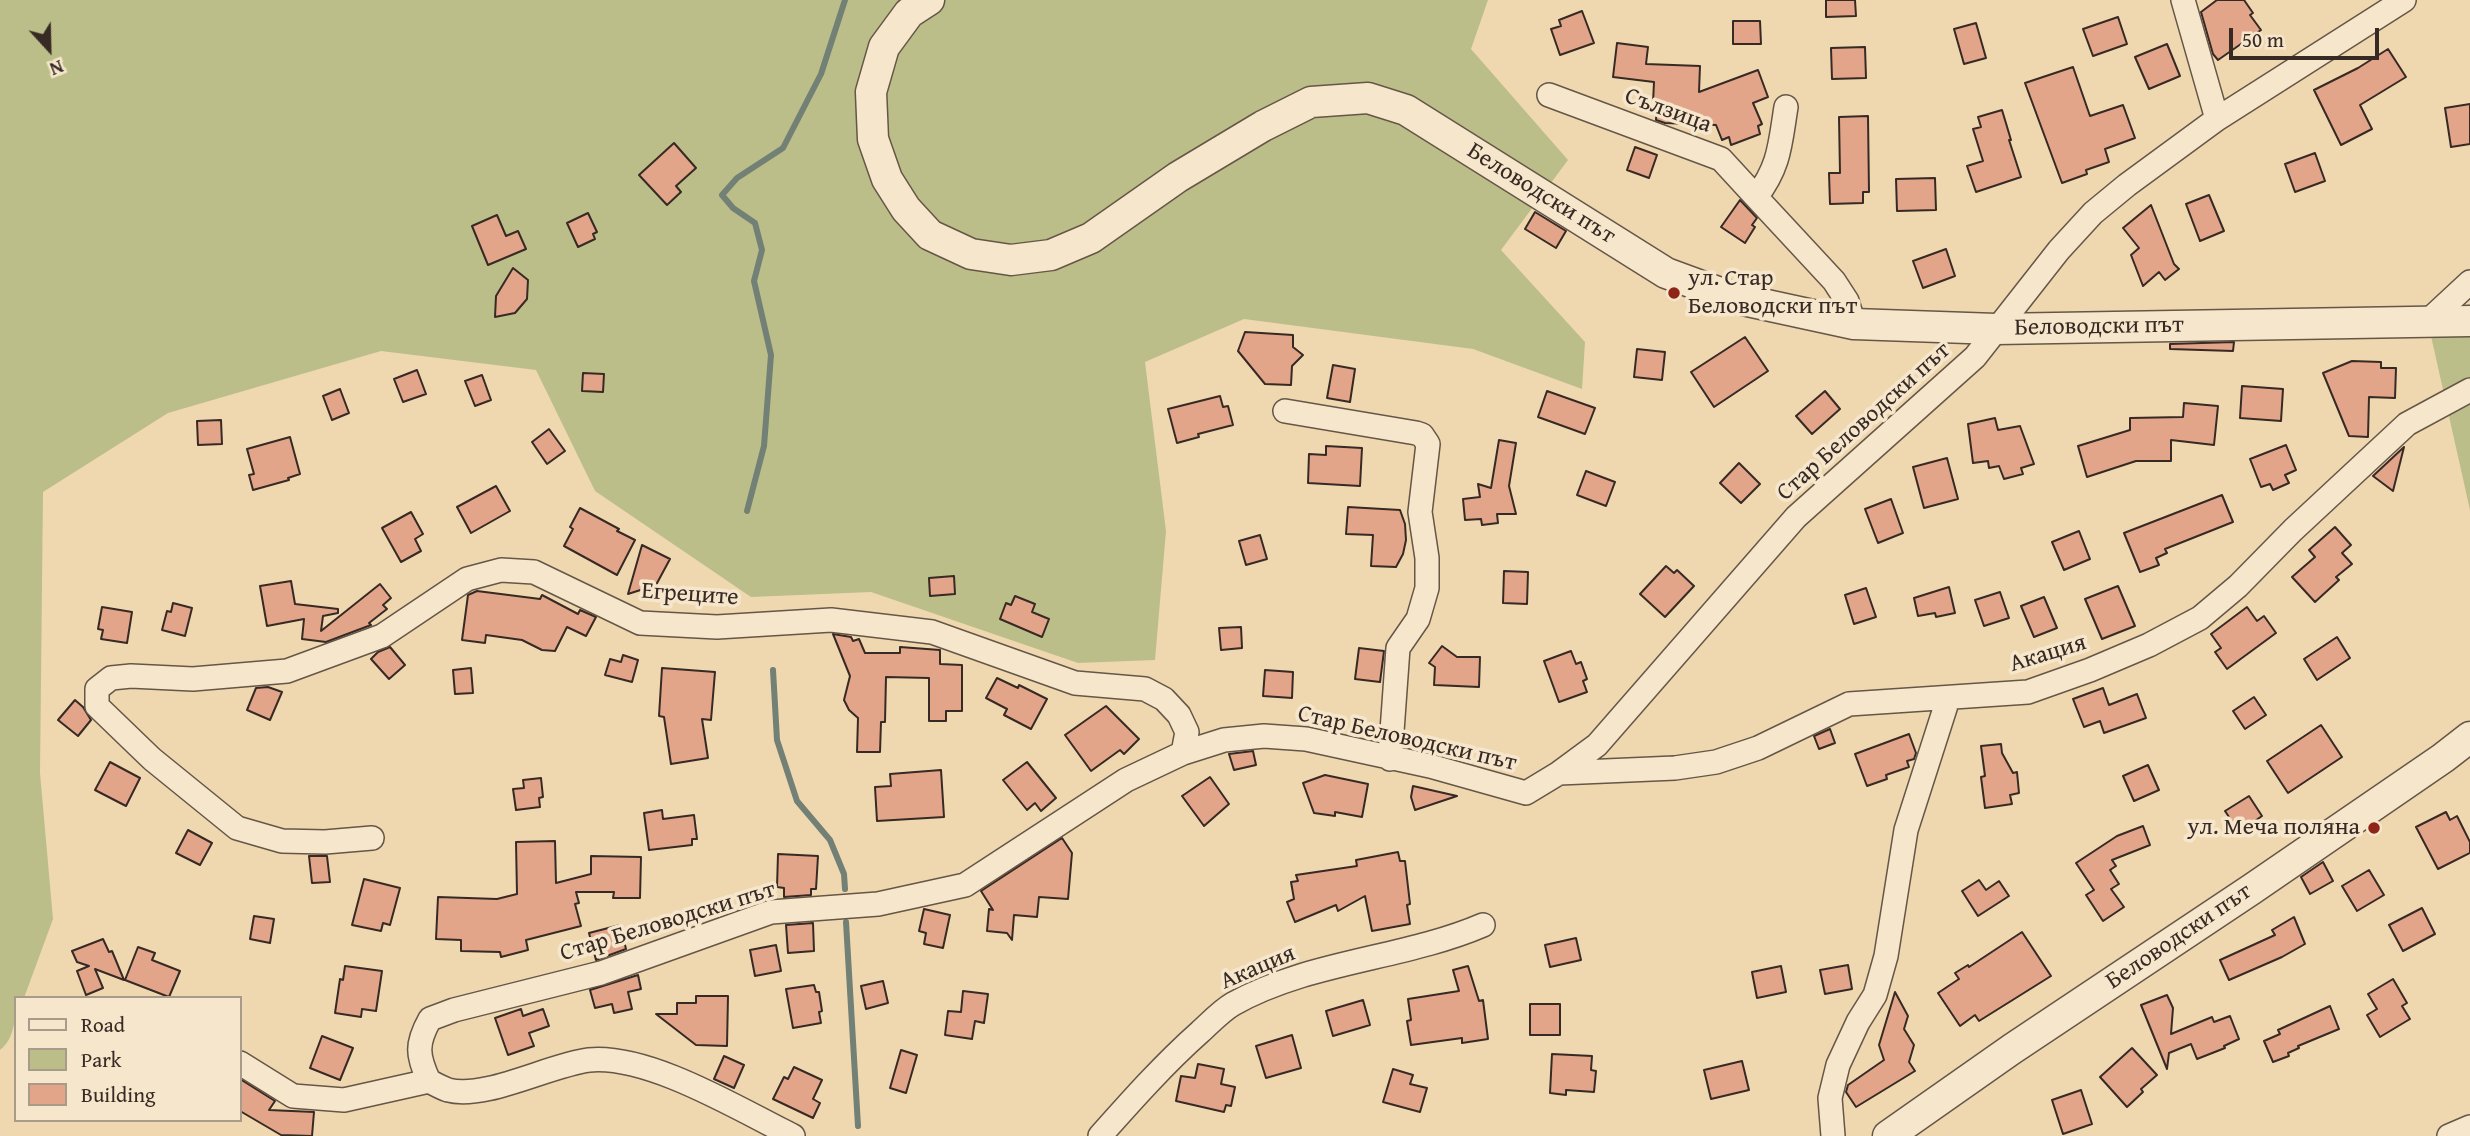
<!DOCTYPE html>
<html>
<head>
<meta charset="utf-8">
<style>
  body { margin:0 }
  #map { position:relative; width:2470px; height:1136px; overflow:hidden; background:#efd8b0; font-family:"Gentium Book Plus",serif }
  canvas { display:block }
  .legend { position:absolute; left:14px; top:996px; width:228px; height:126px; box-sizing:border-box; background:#f5e6cc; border:2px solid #a99b89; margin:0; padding:9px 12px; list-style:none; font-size:21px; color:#372a24 }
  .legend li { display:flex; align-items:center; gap:14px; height:35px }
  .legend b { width:35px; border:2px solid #a99b89 }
  .north { position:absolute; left:14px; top:14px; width:70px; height:70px; -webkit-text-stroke:5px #f5e6cc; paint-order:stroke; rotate:158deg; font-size:19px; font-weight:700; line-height:28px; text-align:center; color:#372a24 }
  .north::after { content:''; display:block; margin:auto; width:24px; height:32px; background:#372a24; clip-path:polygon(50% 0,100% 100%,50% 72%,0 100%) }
  .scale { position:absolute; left:2229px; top:28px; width:150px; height:32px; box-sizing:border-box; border:4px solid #372a24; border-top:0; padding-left:9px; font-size:21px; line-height:24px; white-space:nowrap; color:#372a24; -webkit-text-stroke:5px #f5e6cc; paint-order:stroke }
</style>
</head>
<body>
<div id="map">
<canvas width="2470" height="1136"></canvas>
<ul class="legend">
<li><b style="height:9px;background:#f5e6cc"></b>Road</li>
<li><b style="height:19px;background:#bcbe89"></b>Park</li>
<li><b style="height:19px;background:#e2a589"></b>Building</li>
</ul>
<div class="north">N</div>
<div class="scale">50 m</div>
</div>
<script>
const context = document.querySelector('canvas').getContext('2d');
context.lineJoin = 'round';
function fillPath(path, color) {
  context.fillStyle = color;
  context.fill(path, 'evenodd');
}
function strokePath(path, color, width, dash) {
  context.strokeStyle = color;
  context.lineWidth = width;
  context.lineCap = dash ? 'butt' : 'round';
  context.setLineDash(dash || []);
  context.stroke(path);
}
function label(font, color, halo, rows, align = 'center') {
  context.font = font + ' "Gentium Book Plus",serif';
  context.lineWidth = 7;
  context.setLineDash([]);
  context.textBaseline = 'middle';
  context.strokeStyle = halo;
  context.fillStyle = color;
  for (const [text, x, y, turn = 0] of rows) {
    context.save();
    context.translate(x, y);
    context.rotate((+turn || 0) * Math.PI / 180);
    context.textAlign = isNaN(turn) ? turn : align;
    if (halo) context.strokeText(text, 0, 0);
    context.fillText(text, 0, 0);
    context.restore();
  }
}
fillPath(new Path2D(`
  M0,0h1488l-17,49 97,111 -67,90 84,92 -3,47 -109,-40 -229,-30 -99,43 21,169 -11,129 -77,3 -207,-71 -120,5 -156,-106 -59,-121 -155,-19 -213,62 -125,79 -3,281 13,146 -29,79h-8c0,17 -1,41 -16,52z
  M2470,321v189l-39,-174z`), '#bcbe89');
strokePath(new Path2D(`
  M747,511l17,-65 7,-91 -17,-74 8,-31 -7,-27 -22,-15 -11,-13 15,-17 46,-30 38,-74 24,-74
  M773,670l4,70 20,61 33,39 14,34 1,15
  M846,922l12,204`), '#728075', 6);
const building = new Path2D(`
  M1826,0h29l1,16 -30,1z
  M2217,0h27l9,13 -3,2 11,15 -43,30 -5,-6 -12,-42z
  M1582,11l12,32 -34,12 -9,-26 10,-3 -2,-6z
  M2118,17l9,27 -34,12 -10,-27z
  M1733,21h27l1,23h-28z
  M1976,23l10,35 -22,6 -10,-35z
  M1617,43l31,4 -2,17 54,2 -1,26 59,-22 10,27 -15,6 9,21 -4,2 2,8 -29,11 -2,-8 -7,3 -6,-15 -51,-2 -9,-3 1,-17h-4l1,-21 -41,-5z
  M2167,44l13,32 -31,13 -14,-32z
  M1865,47l1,31 -34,1 -1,-31z
  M2388,49l18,28 -46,28 12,24 -31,16 -27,-55 44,-22z
  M2073,67l17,49 33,-11 12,33 -30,11 4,13 -23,8 1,4 -25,9 -37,-100z
  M2470,104v40l-19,3 -6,-39z
  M2002,110l9,30h-2l12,37 -45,15 -9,-26 16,-5 -10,-32 8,-2 -3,-10z
  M1868,116l1,76h-6v11l-33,1 -1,-31h11l-1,-56z
  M674,143l22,25 -20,18 5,6 -14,13 -28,-30z
  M1635,147l22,8 -8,23 -22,-8z
  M2315,153l10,28 -30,11 -10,-28z
  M1935,178l1,32 -39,1 -1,-32z
  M2209,195l15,36 -24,10 -14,-37z
  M1740,200l17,18 -5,7 3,2 -10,16 -24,-16z
  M2151,205l23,59 5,5 -14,11 -6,-8 -16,14 -12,-31 8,-7 -16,-20z
  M1535,212l31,19 -10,17 -31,-19z
  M588,213l9,19 -4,2 2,5 -17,8 -11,-24z
  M497,215l9,21 12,-5 8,18 -38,16 -16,-39z
  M1946,249l9,27 -32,12 -10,-27z
  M513,268l15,12 -1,19 -12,14 -20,4 1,-21z
  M1245,332l48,3v12l10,8 -11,11 -1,19 -26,-1 -27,-33z
  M1745,337l23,34 -54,36 -23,-35z
  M2234,342l-1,9 -63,-2v-5z
  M1637,349l28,3 -3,28 -28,-3z
  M2352,361l29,1v6h15l-1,30 -26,-1 -1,40 -19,-1 -26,-63z
  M1333,365l22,4 -5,33 -23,-4z
  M417,370l9,24 -23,8 -9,-23z
  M583,373l21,1 -1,18 -21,-1z
  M482,375l9,25 -16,6 -10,-25z
  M2242,386l41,3 -2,32 -41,-3z
  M340,389l9,24 -17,7 -9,-24z
  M1547,391l48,17 -10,26 -47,-17z
  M1825,391l15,18 -28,25 -16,-18z
  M1220,396l3,11 5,-1 5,19 -35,9 1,3 -22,6 -9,-34z
  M2184,403l34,3 -4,39 -43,-5v21h-35l-49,16 -9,-31 52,-16v-12l53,-1z
  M1995,418l3,12 22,-4 14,38 -13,4 2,6 -19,5 -5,-13 -10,2 -1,-7 -15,2 -5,-39z
  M221,420l1,24 -24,1 -1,-24z
  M549,429l16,22 -18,13 -15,-22z
  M290,437l10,37 -12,4 1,2 -36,10 -4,-15 5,-1 -7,-25z
  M1499,440l17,3 -7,43 7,28h-19l1,9 -16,2 -1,-6 -16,1 -2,-21 17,-2 -2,-13 13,4z
  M2286,445l10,25 -11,5 4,8 -16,7 -3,-6 -9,3 -11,-28z
  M1326,446l36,2 -2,38 -52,-3 1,-29 17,1z
  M2404,447l-11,44 -20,-15z
  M1947,458l11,41 -34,9 -11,-41z
  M1739,463l21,21 -19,19 -21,-20z
  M1586,471l29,11 -9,24 -29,-11z
  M496,486l14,25 -39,22 -14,-26z
  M2222,495l11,27 -68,27 2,4 -11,5 3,7 -19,7 -16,-39z
  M1891,499l12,34 -25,10 -13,-34z
  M1348,507l52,3 5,14 1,16 -3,14 -7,13 -25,-1 2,-31 -27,-1z
  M580,508l39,21 -2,2 18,9 -18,35 -53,-29 9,-17 -3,-2z
  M411,512l12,22 -8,5 6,12 -20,11 -19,-34z
  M2335,527l16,18 -9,8 10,11 -16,13 3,3 -24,22 -23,-25 23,-20 -6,-7z
  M2079,531l11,28 -26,11 -12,-28z
  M1260,535l7,24 -21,6 -7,-24z
  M642,545l28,14 -14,26 -28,9z
  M1666,566l8,7 3,-3 17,16 -29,31 -25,-23z
  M1504,571l24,1 -1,32 -24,-1z
  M954,576l1,18 -25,2 -1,-18z
  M291,581l4,23 43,5v4l-15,3 -2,15 59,-47 11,14 -8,7 4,4 -18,14 2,2 -45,17 -24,-3 2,-20 -37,7 -7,-40z
  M2118,586l17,40 -33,13 -17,-40z
  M1949,587l6,26 -19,4 -1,-4 -17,3 -4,-18z
  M1866,588l10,29 -22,7 -9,-29z
  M477,591l63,8 2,-4 36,19 2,-4 16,7 -10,19 -19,-9 -12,24 -13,-1 -20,-10 -36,-5 -1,8 -23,-3 6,-45z
  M2000,592l9,26 -25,8 -9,-26z
  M1015,596l20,8 -3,8 17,7 -7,18 -42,-18 6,-16 5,2z
  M2044,597l13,31 -23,9 -13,-31z
  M173,603l19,5 -7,28 -23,-6 5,-19 4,1z
  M102,607l30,5 -5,31 -26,-4 2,-9 -5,-1z
  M2247,607l10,14 7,-5 12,17 -49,36 -12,-17 6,-4 -10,-14z
  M1241,627l1,21 -21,2 -2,-22z
  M833,634l18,3 2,4 6,-2 6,14h35v-6l40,3v14l22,1v46h-16v10h-17v-43l-43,-1 -1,45h-4l-1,30h-23l1,-34 -9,-8 -5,-10 6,-24z
  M2337,637l13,21 -33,22 -13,-21z
  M1442,646l15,11h23l-1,30 -45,-2 1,-18 -6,-4z
  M390,647l15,18 -16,14 -18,-20 7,-7z
  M1359,648l25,3 -4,31 -25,-3z
  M1571,651l5,13 5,-2 6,17 -4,2 4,11 -28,10 -15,-41z
  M623,655l15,5 -6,22 -27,-7 5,-16 11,3z
  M471,668l2,25 -18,1 -2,-24z
  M662,668l53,4 -4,48 -9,-1 6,39 -37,6 -7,-47 -5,-1z
  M1265,670l28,2 -1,26 -29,-2z
  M997,678l21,10 1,-3 28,14 -16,30 -27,-14 3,-6 -21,-11z
  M268,687l14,5 -12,28 -23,-10 9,-22z
  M2103,688l6,17 28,-11 9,24 -42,15 -4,-12 -16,6 -11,-28z
  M2254,697l12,18 -21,14 -12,-18z
  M75,700l8,7 8,13 -13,16 -20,-16z
  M1106,706l33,33 -15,15 -4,-4 -29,21 -26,-36z
  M2321,725l21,32 -54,36 -21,-32z
  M1830,729l5,14 -16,6 -5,-13z
  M1909,734l7,19 -2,6 -7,2 2,6 -23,8 1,4 -20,7 -12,-32z
  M2001,744l1,9 11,20 4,-1 2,21 -9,2 2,9 -27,4 -4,-31 4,-1 -4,-30z
  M1253,751l3,14 -22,5 -5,-16z
  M110,762l30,16 -14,28 -31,-16z
  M1027,762l29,36 -15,13 -6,-8 -8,7 -24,-30z
  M2148,765l11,25 -25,11 -11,-25z
  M941,770l3,47 -67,4 -2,-34 16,-1 -1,-12z
  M1325,775l43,9 -6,33 -27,-5v4l-21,-3 -11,-30z
  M1210,777l19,27 -25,22 -22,-30z
  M541,778l2,19 -4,1 1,9 -24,3 -3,-21 11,-1 -1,-8z
  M1413,786l44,10 -42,14 -4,-13z
  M2249,796l13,20 -23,16 -14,-21z
  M662,810l1,9 31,-4 3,24h-5v6l-43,5 -5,-37z
  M2446,812l4,8 7,-4 13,26v11l-32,16 -22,-42z
  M2143,826l7,19 -38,15 4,6 -6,4 9,14 -8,5 13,18 -21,14 -17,-26 8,-5 -18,-27 41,-27z
  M188,830l24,13 -12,22 -24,-12z
  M1062,838l10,15 -4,46 -29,-2 -2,20 -23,-2 -2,25 -5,-7 -20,-2 2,-22 4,1 -12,-19z
  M555,841l1,42 35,-9v-18l50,1 -1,41h-27l1,-6h-38l3,11 -4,1 6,22 -55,14 2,10 -27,7 -1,-5 -39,-1v-11l-25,-1 2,-42 59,2 20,-5 -1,-52z
  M1398,852l2,9h5l5,43 -3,1 3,19 -38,7 -7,-35 -27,15 -2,-6 -41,17 -8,-20 7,-3 -3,-17 7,-1 -2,-6 61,-9 -1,-6z
  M778,854l40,2 -2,33h-5v6l-27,2v-9l-7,-1z
  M309,856h18l3,26 -18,1z
  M2323,862l10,19 -23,13 -9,-17z
  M2369,870l15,25 -27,16 -15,-25z
  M364,879l36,9 -10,37 -7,-2 -2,8 -29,-6z
  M1979,880l7,10 13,-9 10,15 -31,20 -16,-25z
  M2422,908l13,26 -32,17 -14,-26z
  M924,909l26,6 -7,33 -19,-4 2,-11 -7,-2z
  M254,916l20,3 -4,24 -20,-4z
  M2294,917l11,27 -23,13 -53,23 -9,-20 55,-25 -3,-5z
  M813,923l1,28 -26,2 -2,-28z
  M620,925l6,24 -30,11 -7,-27z
  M2022,932l29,44 -72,45 -4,-6 -15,11 -22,-33 21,-14 -4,-6 13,-8 1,2z
  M1576,938l5,22 -31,7 -5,-22z
  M103,939l6,13 3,-1 12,29 -29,-11 8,19 -17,7 -9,-24 12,-5 -12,-4 -5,-11z
  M776,945l5,26 -26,5 -5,-26z
  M138,947l17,6 -3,7 28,11 -11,26 -44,-17z
  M1848,965l4,24 -27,5 -5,-24z
  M345,966l37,5 -6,40 -14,-2 -1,8 -26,-4 5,-34 3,1z
  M1468,966l11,35 4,-1 5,39 -26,4v-5l-51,7 -4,-24 4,-1 -3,-21 51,-8 -6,-21z
  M1781,966l5,26 -29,6 -5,-26z
  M638,975l3,14 -13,3 4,17 -18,4 -2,-9 -17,4 -5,-18z
  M2393,979l14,24 -5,3 8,13 -30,18 -13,-22 10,-6 -9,-15z
  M883,981l5,22 -22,6 -5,-23z
  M814,985l2,7h3l3,19 -3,1 2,11 -28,5 -7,-39z
  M963,991l25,3 -4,29 -9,-2 -3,18 -27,-4 3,-24 13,1z
  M1895,992l13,24 -4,13 10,16 -5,17 6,9 -59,36 -10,-15 2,-7 36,-25 -5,-15z
  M2167,995l6,13 -2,26 41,-17 2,5 16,-6 9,23 -15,7 1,2 -28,11 -6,-15 -22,9 -2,16 -26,-64z
  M696,996h32l-1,50 -31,-1 -40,-31h21v-11h19z
  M1363,1000l7,25 -37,11 -7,-25z
  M1530,1004h30v31h-30z
  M2330,1006l9,23 -41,17 1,2 -11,5 1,3 -16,6 -9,-21 16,-7 -2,-4z
  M521,1009l2,7 20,-7 6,17 -20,7 5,13 -26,9 -13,-37z
  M1292,1035l9,33 -35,10 -10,-32z
  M322,1036l31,12 -13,32 -30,-12z
  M2132,1048l25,27 -16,14 2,3 -16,15 -27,-30z
  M901,1050l16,5 -11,38 -16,-5z
  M1552,1054l40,2 -1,14 5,1 -2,21 -28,-2v5l-16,-2z
  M724,1056l20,9 -10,23 -20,-9z
  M1742,1061l7,29 -38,9 -7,-29z
  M1198,1064l26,5 -3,15 14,3 -4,19 -5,-1 -2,7 -48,-11 5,-25 14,2z
  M794,1067l28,13 -9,19 7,4 -7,15 -40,-19 11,-22 4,2z
  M1393,1069l20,6 -3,9 17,4 -7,24 -37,-10z
  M240,1079l35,22 -6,9 45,2 -2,24 -31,-1 -41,-24z
  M2081,1090l11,34 -29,10 -11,-34z`);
fillPath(building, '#e2a589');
strokePath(building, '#372a24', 2);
const minor = new Path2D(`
  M2183,0l34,119
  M1549,95l172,64 35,38
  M1786,107c-6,37 -6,59 -30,90l78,84 13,20 7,23
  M2428,321l42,-39
  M1285,411l131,22 6,2 6,9 -8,68 7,46v30l-9,31 -20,29 -8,111
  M1559,773l116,-5 41,-6 42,-14 91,-44 179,-12 62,-22 59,-25 51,-27 38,-32 55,-56 114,-106 63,-34
  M372,838l-47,4 -43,-1 -45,-13 -85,-69 -55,-53v-17l14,-11 20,-2 62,3 94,-8 95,-35 85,-57 34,-9 33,2 106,51 77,4 114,-7 101,12 143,51 70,6 19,10 15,16 8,17 -4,21
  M240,1063l53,33 51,4 85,-19
  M793,1136c-53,-26 -144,-82 -204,-76 -40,5 -104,40 -141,30 -6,-2 -13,-6 -19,-9 -12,-26 -13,-37 1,-62l24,-9 147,-37 170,-61 107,-8 87,-19 161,-105 57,-27 41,-13 40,-4 42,3 124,27 96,27 33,-20 38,-28 199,-228 179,-160 84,-107 34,-37 34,-28 90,-66 187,-119
  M1100,1136c32,-36 64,-72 100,-104 10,-9 21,-21 33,-28 76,-43 171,-45 250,-79
  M1833,1136l-3,-38 8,-33 20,-43 17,-27 11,-39 20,-126 42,-131
  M2449,1136l21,-9`);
const tertiary = new Path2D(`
  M929,0l-20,13 -25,34 -13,45 2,47 14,40 19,30 24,26 41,19 40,6 40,-5 40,-17 87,-61 85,-51 48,-24 57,-4 38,12 260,163 68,25 120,26 142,5 474,-8
  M1888,1136l124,-87 240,-160 191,-131 27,-21`);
strokePath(minor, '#655647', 26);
strokePath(tertiary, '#655647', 33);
strokePath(minor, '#f5e6cc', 23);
strokePath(tertiary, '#f5e6cc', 30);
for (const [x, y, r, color] of [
  [1674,293,7,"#8f2418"],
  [2374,828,7,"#8f2418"]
]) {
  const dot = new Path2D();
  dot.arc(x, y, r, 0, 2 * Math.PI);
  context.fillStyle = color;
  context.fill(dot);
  strokePath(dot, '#f5e6cc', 2.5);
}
label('24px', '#372a24', '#f5e6cc', [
  ["Сълзица",1668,111,20],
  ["Беловодски път",1541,194,32],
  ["Беловодски път",2099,327,-1],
  ["Стар Беловодски път",1864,422,-42],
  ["Егреците",690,595,4],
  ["Акация",2048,654,-17],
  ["Стар Беловодски път",1407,739,13],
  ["Стар Беловодски път",668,922,-17],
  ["Беловодски път",2179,937,-34],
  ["Акация",1258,968,-23]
]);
label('24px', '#372a24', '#f5e6cc', [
  ["ул. Стар",1688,279],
  ["Беловодски път",1688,307],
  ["ул. Меча поляна",2360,828,"right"]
], 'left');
</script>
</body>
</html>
